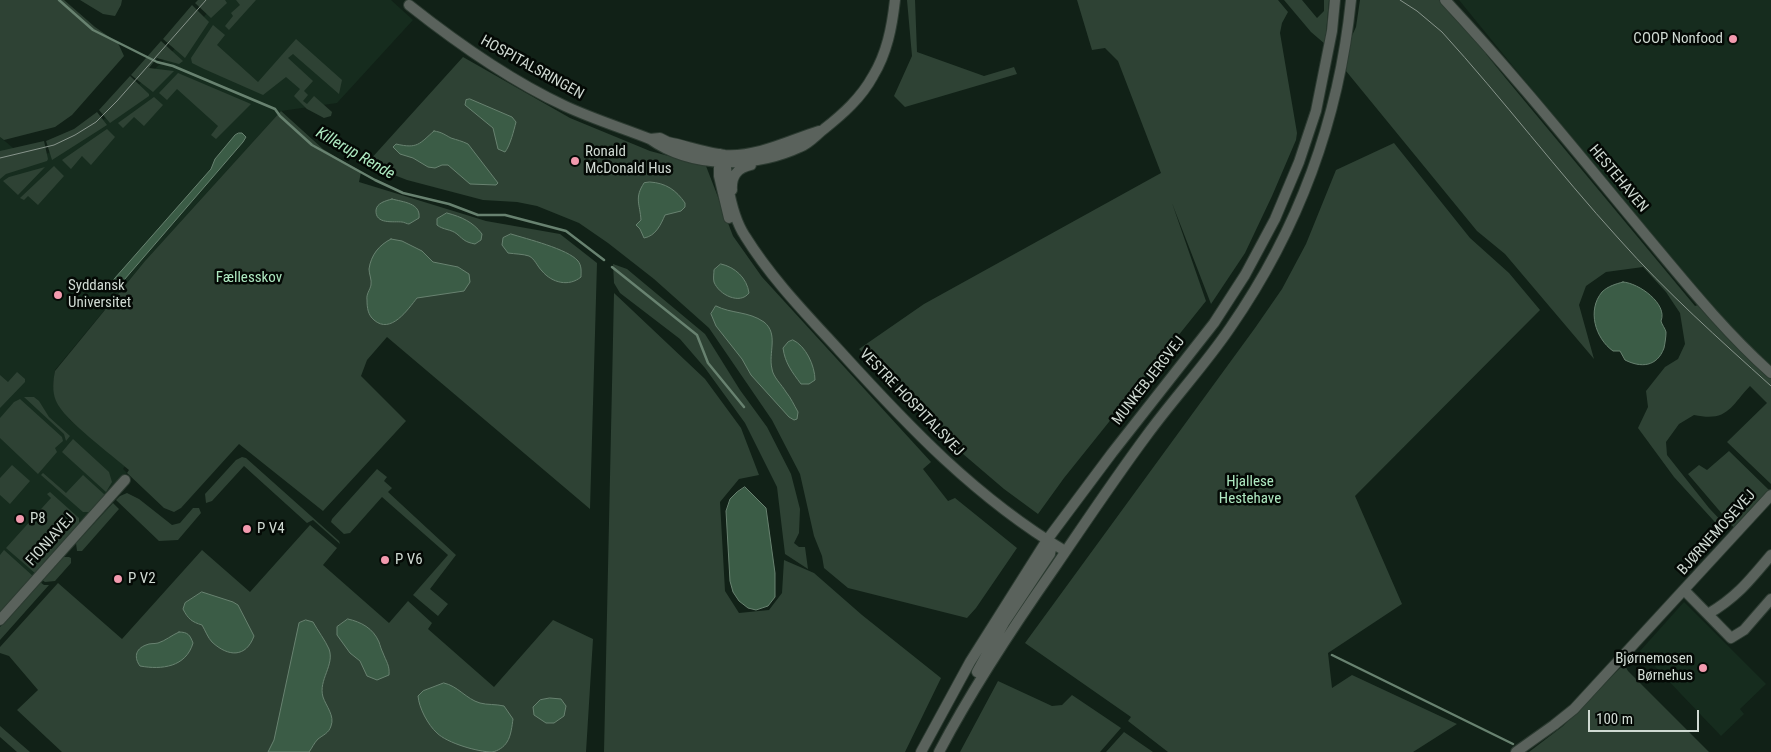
<!DOCTYPE html>
<html>
<head>
<meta charset="utf-8">
<style>
  body { margin:0 }
  #map { position:relative; width:1771px; height:752px; overflow:hidden; background:#112117; font-family:"Roboto Condensed",sans-serif }
  canvas { display:block }
  .scale { position:absolute; left:1588px; top:710px; width:111px; height:22px; box-sizing:border-box; border:2px solid #d0dad3; border-top:0; padding-left:6px; font-size:15px; line-height:18px; white-space:nowrap; color:#d0dad3; -webkit-text-stroke:4px #040905; paint-order:stroke }
</style>
</head>
<body>
<div id="map">
<canvas width="1771" height="752"></canvas>
<div class="scale">100 m</div>
</div>
<script>
const context = document.querySelector('canvas').getContext('2d');
context.lineJoin = 'round';
function fillPath(path, color) {
  context.fillStyle = color;
  context.fill(path, 'evenodd');
}
function strokePath(path, color, width, dash) {
  context.strokeStyle = color;
  context.lineWidth = width;
  context.lineCap = dash ? 'butt' : 'round';
  context.setLineDash(dash || []);
  context.stroke(path);
}
function label(font, color, halo, rows, align = 'center') {
  context.font = font + ' "Roboto Condensed",sans-serif';
  context.lineWidth = 5;
  context.setLineDash([]);
  context.textBaseline = 'middle';
  context.strokeStyle = halo;
  context.fillStyle = color;
  for (const [text, x, y, turn = 0] of rows) {
    context.save();
    context.translate(x, y);
    context.rotate((+turn || 0) * Math.PI / 180);
    context.textAlign = isNaN(turn) ? turn : align;
    if (halo) context.strokeText(text, 0, 0);
    context.fillText(text, 0, 0);
    context.restore();
  }
}
fillPath(new Path2D(`
  M219,0h172l22,20 -76,83 -56,8 -136,150 -90,109 -2,15 4,17 13,18 55,46 -2,3 4,4 -127,142v-478l30,25 61,-30 78,-77z
  M1459,0h312v367l-14,-12 -56,-58z
  M1684,602l82,82 -26,25 4,5 -23,22 -81,-85z`), '#162c1e');
fillPath(new Path2D(`
  M0,0h64l31,27 23,16 6,13 -52,59 -17,12 -51,13 -4,-3z
  M80,0h42l-1,5 -6,11 -12,-2z
  M198,0h27l2,3 -16,15 -16,-15z
  M236,0h20l-27,30 -4,-4 8,-10 -2,-3 9,-8z
  M907,0h8l2,52 67,24 30,-9 3,7 -112,33 -11,-11 18,-40z
  M1077,0h201l10,12 -6,11 -2,10 17,100 -1,7 -24,56 -27,57 -34,51 -39,-101 34,98 -142,177 -26,36 -34,-25 -55,-47 -90,-93 65,-45 237,-131 -43,-112 -13,-13 -13,2z
  M1284,0h18l15,18 7,-7v-11h5l-4,44 -14,-12z
  M1360,0h79l48,52 -1,2 22,27 187,225 3,-1 37,40 36,33v106l-44,-42 40,-39 -17,-17c-20,21 -22,36 -56,29l-15,9 -13,18 1,13 42,53 17,18 2,5h-5l-49,-54 -36,-49 10,-21 -2,-16 19,-24 13,-8 7,-15 -5,-31 -14,-21 -23,-25 -37,5 -20,14 -7,19 15,54 -89,-105 -28,-23 -131,-160 5,-33 5,-11z
  M192,5l17,17 -24,36 -22,-19z
  M213,25l12,10 -8,10 41,37 38,-43 46,41 -3,14 -46,-40 -5,4 25,23 -9,10 4,4 -5,6 4,3 7,-8 18,16 -1,4 -7,2 -17,-9 -13,-13 6,-7 -14,-12 -23,18 -59,-26 -12,-6 -1,-5z
  M161,41l22,20 -4,3 -22,-6 -8,10 25,3 -21,21 -22,-17z
  M463,57l107,61 80,33 56,15 27,70 29,41 169,185 -8,7 25,32 7,-3 62,50 -41,60 -9,10 -119,-30 -24,-20 -2,-12 -8,-20 -14,-62 -28,-54 -63,-92 -55,-49 -46,-36 -29,-20 -42,-17 -20,-4 -34,-2 -76,-20 -18,-7 -20,-12z
  M178,73l73,31 -35,35 -5,-4 7,-9 -41,-37 -10,11 -8,-7z
  M130,76l19,18v2l-39,27 -11,-13z
  M154,97l9,8 -19,21 -10,-9 -11,11 -5,-5z
  M281,111l42,38 38,23 -2,10 127,39 74,13 37,29 -7,246 -203,-172 -20,23 -6,16 45,45 -83,90 -84,-67 -58,64 -7,4 -10,-4 -37,-35 2,-3c-17,-15 -65,-50 -73,-69 -4,-10 -3,-20 -1,-30l90,-110z
  M97,112l10,13 -55,35 -6,-19 28,-12z
  M107,129l8,8 -24,28 -9,-9 -11,13 -9,-9z
  M44,141l4,18 -1,2 -41,13 -6,5v-28z
  M1394,143l76,95 39,35 31,37 -185,186 47,108 -74,49 4,35 20,-13 105,49 -44,28h-245l-40,-31 3,-4 -106,-74 230,-315 27,-39 24,-45 30,-74z
  M54,166l10,10 -26,29 -10,-9 -4,4 -4,-2z
  M45,167l-27,28 -15,-14 6,-4z
  M613,264l14,5 78,65 35,56 27,37 24,47 9,35 -1,24 -5,10 5,4h6l3,22 -23,-15 -8,-67 -32,-64 -40,-55 -25,-29 -60,-46 -6,-10z
  M614,293l91,86 36,49 18,47 -20,4 -19,23 5,89 14,22 30,-3 13,-17 2,-33 30,13 48,42 79,63 -36,74h-301z
  M17,372l8,7v3l-25,26v-33l8,7z
  M24,397h10l5,4 10,16 21,19 -4,5 -2,-7z
  M20,399l42,38 1,4 -8,7 2,4 -19,22 -38,-36v-20l14,-16z
  M73,439l36,33 3,10 -6,10 -44,-40z
  M1729,451l41,40 -35,38 -47,-55 11,-9 8,5z
  M242,457l4,1 93,83 1,3 -27,-24 -6,3 -63,-57 -32,35 -6,2 -1,-9 31,-34z
  M12,465l18,16 -20,23 -10,-9v-17z
  M377,469l10,8 -3,4 8,7 -4,4 68,63 -26,34 18,15 -10,12 -25,-21 35,-40 -66,-58 -32,36 -6,1 -13,-12 1,-3z
  M43,473l23,20 17,-18 22,20 -14,17h-8l-42,-37z
  M50,492l29,26v8l-43,48 -30,-26 45,-50 -4,-4z
  M127,493l12,6 33,26 8,-2 13,-15h6l2,5 -23,27 -19,1 -43,-41 4,-4z
  M113,503l6,6 -37,42h-5l-1,-8z
  M310,525l27,23 -14,17 66,58 19,-22 24,22 -4,6 66,58 59,-67 40,19 -7,113h-524l-45,-42 21,-20 -29,-34 -9,-3v-6l58,-64 64,56 80,-89 48,42z
  M4,550l30,27 -34,38v-60z
  M62,557h7l2,1v5l-16,18 -10,1 -3,-2z
  M40,582l4,3h5l-49,55v-13z
  M1624,664l4,7 81,81h-180l34,-26z
  M998,681l54,25 10,-1 10,-10 49,33 -21,24h-140z
  M0,726l30,26h-13l-17,-15z
  M1124,732l29,20h-47z`), '#2e4234');
const water = new Path2D(`
  M470,99l42,18 4,5c-2,8 -6,24 -11,30l-7,-3 -5,-21 -28,-23 1,-5z
  M434,131c8,1 11,4 17,7 6,2 11,3 17,6l30,39 -2,2 -26,-1 -22,-19h-6l-7,3 -7,-1 -15,-9 -13,-4 -7,-7 3,-3c22,5 23,0 38,-13z
  M239,133h3l4,4 -3,5 -125,145 -3,2 -3,-2v-5l3,-4 96,-109 4,-10 20,-24z
  M650,182c16,1 26,8 35,21v4l-4,4 -16,4c-4,9 -9,21 -21,23l-4,-9 -4,-4 5,-5c-1,-16 -7,-22 3,-37z
  M392,199c11,3 29,4 27,19l-10,6c-2,0 -5,-2 -7,-2 -8,-1 -27,3 -26,-12 1,-7 9,-9 16,-11z
  M447,213c15,4 26,9 35,21l-1,6 -6,4c-10,-2 -11,-4 -18,-10 -6,-5 -14,-4 -20,-9v-6z
  M511,234c16,5 57,15 67,27 4,5 3,11 3,16 -12,10 -29,6 -39,-6 -5,-5 -7,-12 -13,-15 -6,-2 -14,-2 -21,-3l-6,-8 1,-7z
  M391,239l11,2 20,10 11,11 25,5 11,7 1,8 -6,9 -47,7c-9,11 -26,37 -43,22 -6,-5 -7,-12 -7,-20 -1,-6 3,-10 4,-15 1,-5 -2,-11 -2,-16 2,-14 10,-24 22,-30z
  M721,264c14,3 26,14 28,29 -9,12 -30,2 -35,-11 -1,-4 0,-8 0,-12z
  M1623,282c16,1 45,22 38,39 1,4 4,7 5,11 0,5 -1,11 -2,16 -7,19 -23,20 -39,12l-5,-9h-7c-18,-13 -26,-41 -11,-59 6,-6 14,-8 21,-10z
  M716,306c16,8 32,5 48,16 15,12 4,31 8,47 1,8 10,16 14,23 5,6 8,13 12,20l-1,7 -3,1 -5,-3 -38,-42 -9,-16 -26,-33 -5,-12z
  M793,340c13,6 22,26 22,40l-6,4h-8c-9,-12 -16,-21 -18,-36l5,-6z
  M745,487l21,21 9,65v24l-7,9 -12,4 -8,-2 -9,-7 -6,-9 -3,-11 -4,-70 4,-12 7,-7z
  M202,592l31,10 5,3 16,31c-8,22 -26,21 -42,6 -4,-4 -7,-12 -10,-17 -10,-3 -14,-6 -19,-16l2,-6z
  M348,619c13,3 25,9 31,23 1,3 2,7 4,11 3,8 7,13 6,22l-12,5 -10,-4 -7,-15 -10,-8 -13,-18v-8z
  M306,620l7,2c5,9 12,18 16,27 6,16 -11,31 -6,48 3,9 12,19 8,29 -2,7 -8,9 -13,13 -4,4 -6,9 -9,13h-41l6,-12 25,-117z
  M179,632c9,0 11,3 14,11 -7,24 -31,27 -53,23 -6,-8 -5,-17 6,-21 4,-2 8,-1 12,-2 7,-2 14,-8 21,-11z
  M444,683c14,3 22,16 36,20 7,2 16,1 24,3l9,13c-1,7 -2,17 -6,23 -3,5 -9,9 -15,10 -14,0 -45,-9 -55,-19 -9,-8 -18,-25 -19,-37l5,-5z
  M550,698l11,1 5,7 -2,10 -10,7h-8l-12,-8 -1,-8 7,-7z`);
fillPath(water, '#3b5c46');
strokePath(water, '#688270', 1);
strokePath(new Path2D(`
  M59,0l34,30 64,32 16,4 102,43 5,7 32,29 63,35 28,13 46,11 29,11h27l61,16 38,29
  M612,267l85,68 11,28 36,44
  M1332,655l181,89`), '#688270', 2.5);
const minor = new Path2D(`
  M1445,0c70,75 134,155 199,233 41,49 80,98 127,140
  M409,5c48,38 100,75 156,101 28,13 57,22 85,33 42,30 105,29 150,8 10,-4 16,-12 24,-18 19,-15 37,-31 49,-53 14,-23 19,-49 22,-76
  M650,139l10,-1 8,4c19,4 38,11 57,13 33,2 65,-15 94,-24
  M720,154c8,11 6,19 8,32 3,17 7,35 17,50 26,42 61,78 94,114 69,76 137,148 226,201
  M719,157v19l10,42
  M732,190c-1,-15 6,-22 19,-25
  M1684,590l47,48 13,-8 27,-31
  M1708,614c29,-17 42,-34 63,-59
  M0,620l125,-140
  M977,672l27,-49 46,-69 1,-5 -4,-9
  M921,752l49,-90 77,-122 65,-87 102,-130 31,-48 30,-56 24,-57 17,-51 16,-80 3,-31
  M939,752c34,-65 74,-125 116,-185 30,-44 60,-89 92,-132 27,-37 58,-70 83,-107 68,-98 109,-209 121,-328
  M1516,752l38,-27 20,-16 197,-214`);
strokePath(minor, '#2c3b31', 12);
strokePath(minor, '#5a625c', 10);
strokePath(new Path2D(`
  M1400,0l17,11 25,21c61,67 116,140 177,207 47,53 100,100 152,147
  M0,158l54,-13 21,-10 21,-13 21,-21 89,-101`), '#88958c', 1);
for (const [x, y, r, color] of [
  [1733,39,5,"#f29aae"],
  [575,161,5,"#f29aae"],
  [58,295,5,"#f29aae"],
  [20,519,5,"#f29aae"],
  [247,529,5,"#f29aae"],
  [385,560,5,"#f29aae"],
  [118,579,5,"#f29aae"],
  [1703,668,5,"#f29aae"]
]) {
  const dot = new Path2D();
  dot.arc(x, y, r, 0, 2 * Math.PI);
  context.fillStyle = color;
  context.fill(dot);
  strokePath(dot, '#040905', 2);
}
label('15px', '#d0dad3', '#040905', [
  ["COOP Nonfood",1723,39,"right"],
  ["Ronald",585,152],
  ["McDonald Hus",585,169],
  ["Syddansk",68,286],
  ["Universitet",68,303],
  ["P8",30,519],
  ["P V4",257,529],
  ["P V6",395,560],
  ["P V2",128,579],
  ["Bjørnemosen",1693,659,"right"],
  ["Børnehus",1693,676,"right"]
], 'left');
label('15px', '#d0dad3', '#040905', [
  ["HOSPITALSRINGEN",532,68,29],
  ["HESTEHAVEN",1618,179,50],
  ["MUNKEBJERGVEJ",1149,381,-52],
  ["VESTRE HOSPITALSVEJ",911,403,46],
  ["BJØRNEMOSEVEJ",1717,533,-48],
  ["FIONIAVEJ",51,540,-48]
]);
label('15px', '#aee9c1', '#040905', [
  ["Fællesskov",249,278],
  ["Hjallese",1250,482],
  ["Hestehave",1250,499]
]);
label('italic 16px', '#afebc2', '#040905', [
  ["Killerup Rende",355,154,30]
]);
</script>
</body>
</html>
